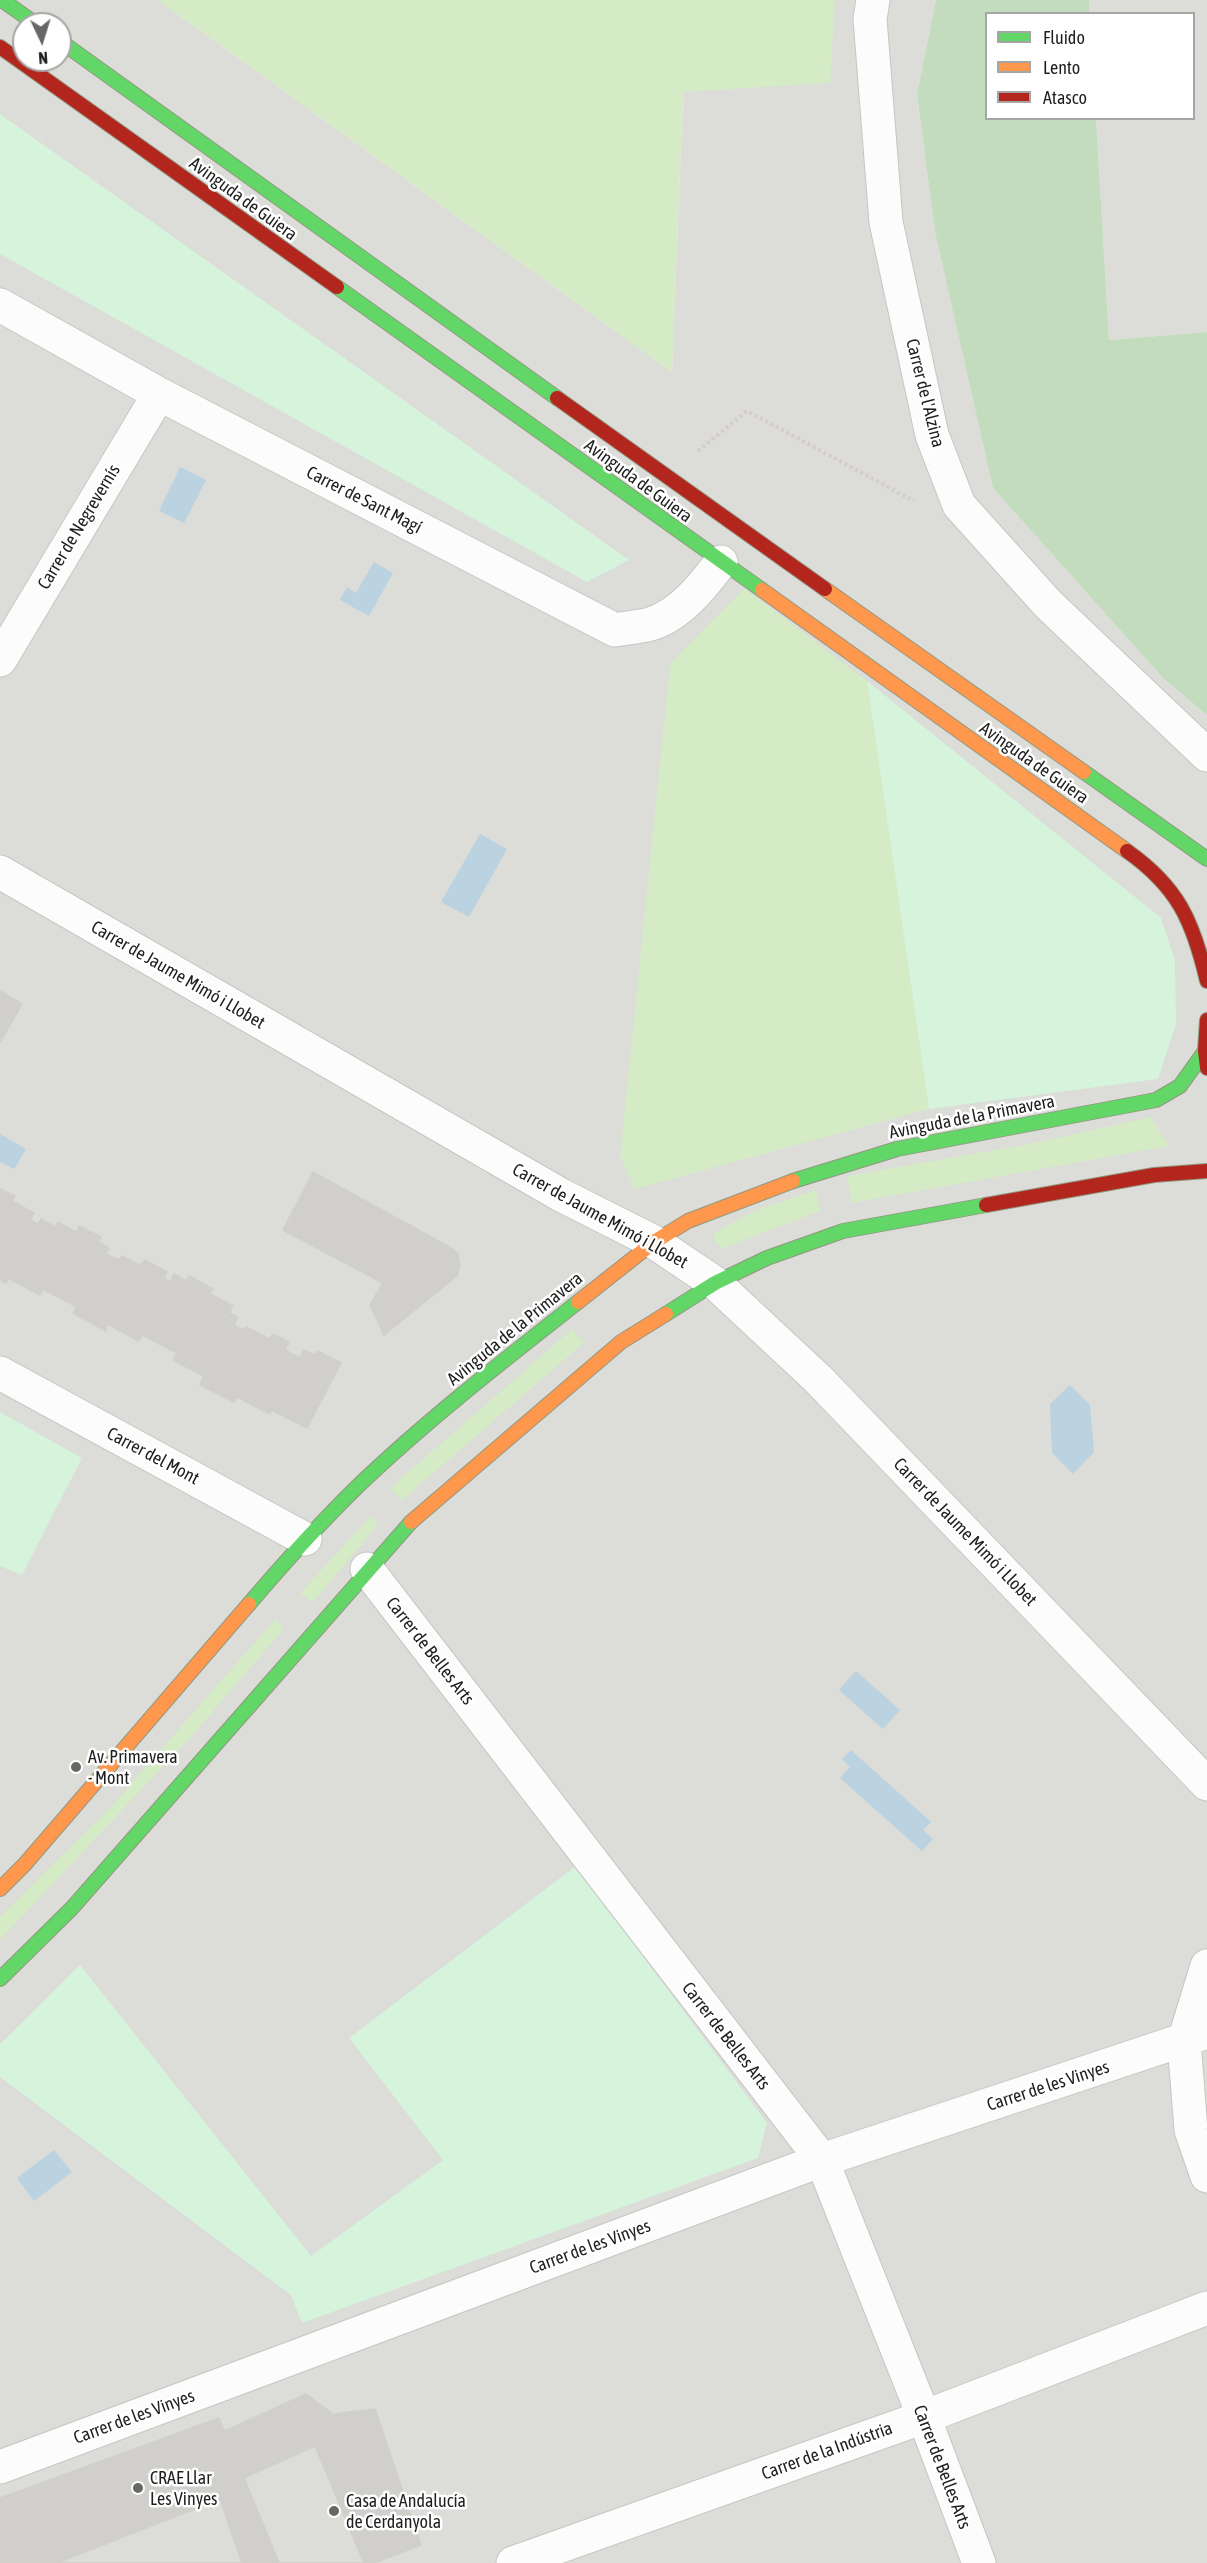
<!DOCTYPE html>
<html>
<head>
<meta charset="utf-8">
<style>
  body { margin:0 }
  #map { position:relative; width:1207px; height:2563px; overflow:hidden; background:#edede8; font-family:"Asap Condensed",sans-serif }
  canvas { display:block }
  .legend { position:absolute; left:985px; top:12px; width:210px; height:108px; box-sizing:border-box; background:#fff; border:2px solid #a5a5a5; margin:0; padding:8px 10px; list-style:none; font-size:18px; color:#1f1f1f }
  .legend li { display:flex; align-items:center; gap:12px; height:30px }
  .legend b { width:30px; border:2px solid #a5a5a5 }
  .north { position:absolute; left:12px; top:12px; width:60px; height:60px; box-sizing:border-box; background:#fff; border:2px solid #a5a5a5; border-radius:50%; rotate:176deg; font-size:16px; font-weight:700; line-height:24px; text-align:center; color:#1f1f1f }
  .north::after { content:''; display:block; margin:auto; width:21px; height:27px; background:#676765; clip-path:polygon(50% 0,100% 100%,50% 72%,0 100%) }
</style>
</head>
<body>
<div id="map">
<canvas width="1207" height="2563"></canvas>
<ul class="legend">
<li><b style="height:8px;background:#63d668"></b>Fluido</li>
<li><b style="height:8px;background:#ff974d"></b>Lento</li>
<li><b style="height:8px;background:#b3261e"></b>Atasco</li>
</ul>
<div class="north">N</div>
</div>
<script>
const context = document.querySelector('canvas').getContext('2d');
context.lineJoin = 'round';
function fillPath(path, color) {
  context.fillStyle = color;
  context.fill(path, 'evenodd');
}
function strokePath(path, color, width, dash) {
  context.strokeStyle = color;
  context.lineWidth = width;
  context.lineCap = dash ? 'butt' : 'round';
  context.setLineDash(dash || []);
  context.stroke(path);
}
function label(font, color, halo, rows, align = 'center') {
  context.font = font + ' "Asap Condensed",sans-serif';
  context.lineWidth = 5;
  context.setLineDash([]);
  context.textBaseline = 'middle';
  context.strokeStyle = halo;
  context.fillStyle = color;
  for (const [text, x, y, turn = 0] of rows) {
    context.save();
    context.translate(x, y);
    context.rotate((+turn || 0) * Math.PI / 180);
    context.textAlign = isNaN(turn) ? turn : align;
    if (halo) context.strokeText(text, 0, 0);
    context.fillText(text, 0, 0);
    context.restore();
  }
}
fillPath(new Path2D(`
  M0,0h158l514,372 15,-372h249l-19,94 18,138 58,256 171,191 43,36v1848h-1207zM24,24h36v36h-36z
  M1089,0h118v332l-98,8 -13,-221 98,-1v-104l-105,-1z`), '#dcdcd9');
fillPath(new Path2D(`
  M158,0h677l-5,83 -147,9 -11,280z
  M744,588l123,93 62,428 -294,80 -15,-32 50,-493z
  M1151,1117l18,29 -317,57 -5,-27 182,-32z
  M816,1190l4,21 -98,38 -9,-10 2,-7 41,-22z
  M572,1329l13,13 -183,158 -12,-12z
  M371,1516l7,9 -65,77 -13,-9z
  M275,1619l9,10 -93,108 -191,203v-23l109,-108z`), '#d4ebc6');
fillPath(new Path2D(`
  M936,0h153v13l-103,1v104l110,1 13,221 98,-8v383l-43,-36 -171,-191 -58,-256 -18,-138z`), '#c3dcbd');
fillPath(new Path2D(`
  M0,114l629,446 -42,22 -587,-328z
  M867,681l294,237 14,42 1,64 -18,55 -229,30z
  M0,1412l82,46 -60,117 -22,-9z
  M576,1866l191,257 -9,35 -456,165 -11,-28 -291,-218v-33l80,-79 231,291 132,-96 -94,-122z`), '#d5f4db');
fillPath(new Path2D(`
  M180,467l26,13 -22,43 -25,-12z
  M374,562l19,11 -24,43 -29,-16 7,-13 9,6z
  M480,834l27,15 -38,68 -28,-15z
  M0,1134l26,15 -12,20 -14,-7z
  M1070,1385l20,20 4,47 -21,22 -21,-21 -2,-49z
  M856,1671l44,39 -17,19 -44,-39z
  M851,1750l80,72 -8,8 10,9 -11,12 -82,-73 10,-11 -8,-8z
  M54,2150l18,22 -38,29 -17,-23z`), '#bbd2e0');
const building = new Path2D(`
  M0,991l22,13 -22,38z
  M313,1172l138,76 7,6 2,12 -3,10 -73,59 -14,-30 13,-22 -100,-53z
  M0,1189l15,7 -3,5 22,12 -4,7 8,4 3,-5 14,8 3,-5 18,10 3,-6 22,11 -3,5 11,6 -3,6 13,6 3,-4 18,9 5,-5 22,12 -3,6 6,4 4,-8 12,7 3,-5 24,13 -3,5 23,12 -4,7 9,4 -4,8 10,5 2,-3 24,12 3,-5 16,8 -4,8 15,8 4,-8 11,5 2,-4 24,12 -34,65 -36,-18 -1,4 -33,-17 -3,5 -34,-17 4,-9 -31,-16 4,-7 -35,-18 -3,6 -32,-17 -1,7 -33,-18 4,-6 -34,-18 -3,6 -32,-17 -2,5 -6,-3z
  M306,2394l27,20 42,-5 46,136 -47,18h-95l-54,-132z
  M219,2418l60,145h-279v-65z
  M315,2446l49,117h-85l-35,-85z
  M220,2499l22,64h-185z`);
fillPath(building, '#d0cfcb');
strokePath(building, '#d0cfc9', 1.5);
const street = new Path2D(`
  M873,0l-3,19 16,203 46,213 27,70 89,99 159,151
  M0,305l159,89 456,236c11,-2 22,-3 32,-5 32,-8 56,-39 74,-63
  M0,660l159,-266
  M0,872l561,323 93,47 61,41 103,96 389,405
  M0,1373l305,166
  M367,1569l455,591 102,257 55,146
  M1207,1966l-23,75 7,89 16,46
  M0,2467l822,-307 385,-128
  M513,2563l411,-146 283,-109`);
const fast = new Path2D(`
  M2,0l34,24
  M60,41l497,357
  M337,287l425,303
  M1084,772l123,87
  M793,1181l104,-32 259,-49 24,-14 25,-35
  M666,1314l49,-31 52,-25 76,-27 143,-26
  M249,1604c35,-41 70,-80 109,-118 69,-66 145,-125 220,-184
  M0,1979l72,-71 339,-386`);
const slow = new Path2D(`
  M825,589l259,183
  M762,590l365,261
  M578,1302l76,-60 34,-21 105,-40
  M411,1522l210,-180 45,-28
  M0,1889l25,-25 224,-260`);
const jam = new Path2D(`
  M0,47l337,240
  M557,398l268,191
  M1127,851c51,36 66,70 80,130
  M1207,1020l-2,31 2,17
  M986,1205l168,-30 53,-4`);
strokePath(street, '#c6c6c4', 35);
strokePath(fast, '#929880', 16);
strokePath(slow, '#929880', 16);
strokePath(jam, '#929880', 16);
strokePath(new Path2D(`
  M698,451l49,-40 167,90`), '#d6ccc8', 4, [3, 3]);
strokePath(street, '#fcfcfc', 33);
strokePath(fast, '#63d668', 14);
strokePath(slow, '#ff974d', 14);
strokePath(jam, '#b3261e', 14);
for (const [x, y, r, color] of [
  [76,1767,6,"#676765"],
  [138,2488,6,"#676765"],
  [334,2511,6,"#676765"]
]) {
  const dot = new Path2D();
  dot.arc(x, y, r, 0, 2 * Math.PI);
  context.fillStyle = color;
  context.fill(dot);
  strokePath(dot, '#fff', 2);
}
label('18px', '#1f1f1f', '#fff', [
  ["Avinguda de Guiera",243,199,36],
  ["Carrer de l'Alzina",925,393,76],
  ["Avinguda de Guiera",638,481,36],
  ["Carrer de Sant Magí",364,500,27],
  ["Carrer de Negrevernís",79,527,-59],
  ["Avinguda de Guiera",1034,763,35],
  ["Carrer de Jaume Mimó i Llobet",178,975,30],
  ["Avinguda de la Primavera",972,1117,-11],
  ["Carrer de Jaume Mimó i Llobet",600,1216,29],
  ["Avinguda de la Primavera",515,1329,-39],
  ["Carrer del Mont",153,1456,28],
  ["Carrer de Jaume Mimó i Llobet",965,1532,46],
  ["Carrer de Belles Arts",430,1651,52],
  ["Carrer de Belles Arts",726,2036,52],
  ["Carrer de les Vinyes",1048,2086,-18],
  ["Carrer de les Vinyes",590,2247,-20],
  ["Carrer de les Vinyes",134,2417,-20],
  ["Carrer de la Indústria",827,2451,-20],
  ["Carrer de Belles Arts",942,2467,69]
]);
label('18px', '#1f1f1f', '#fff', [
  ["Av. Primavera",88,1757],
  ["- Mont",88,1778],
  ["CRAE Llar",150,2478],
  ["Les Vinyes",150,2499],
  ["Casa de Andalucía",346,2501],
  ["de Cerdanyola",346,2522]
], 'left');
</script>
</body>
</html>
